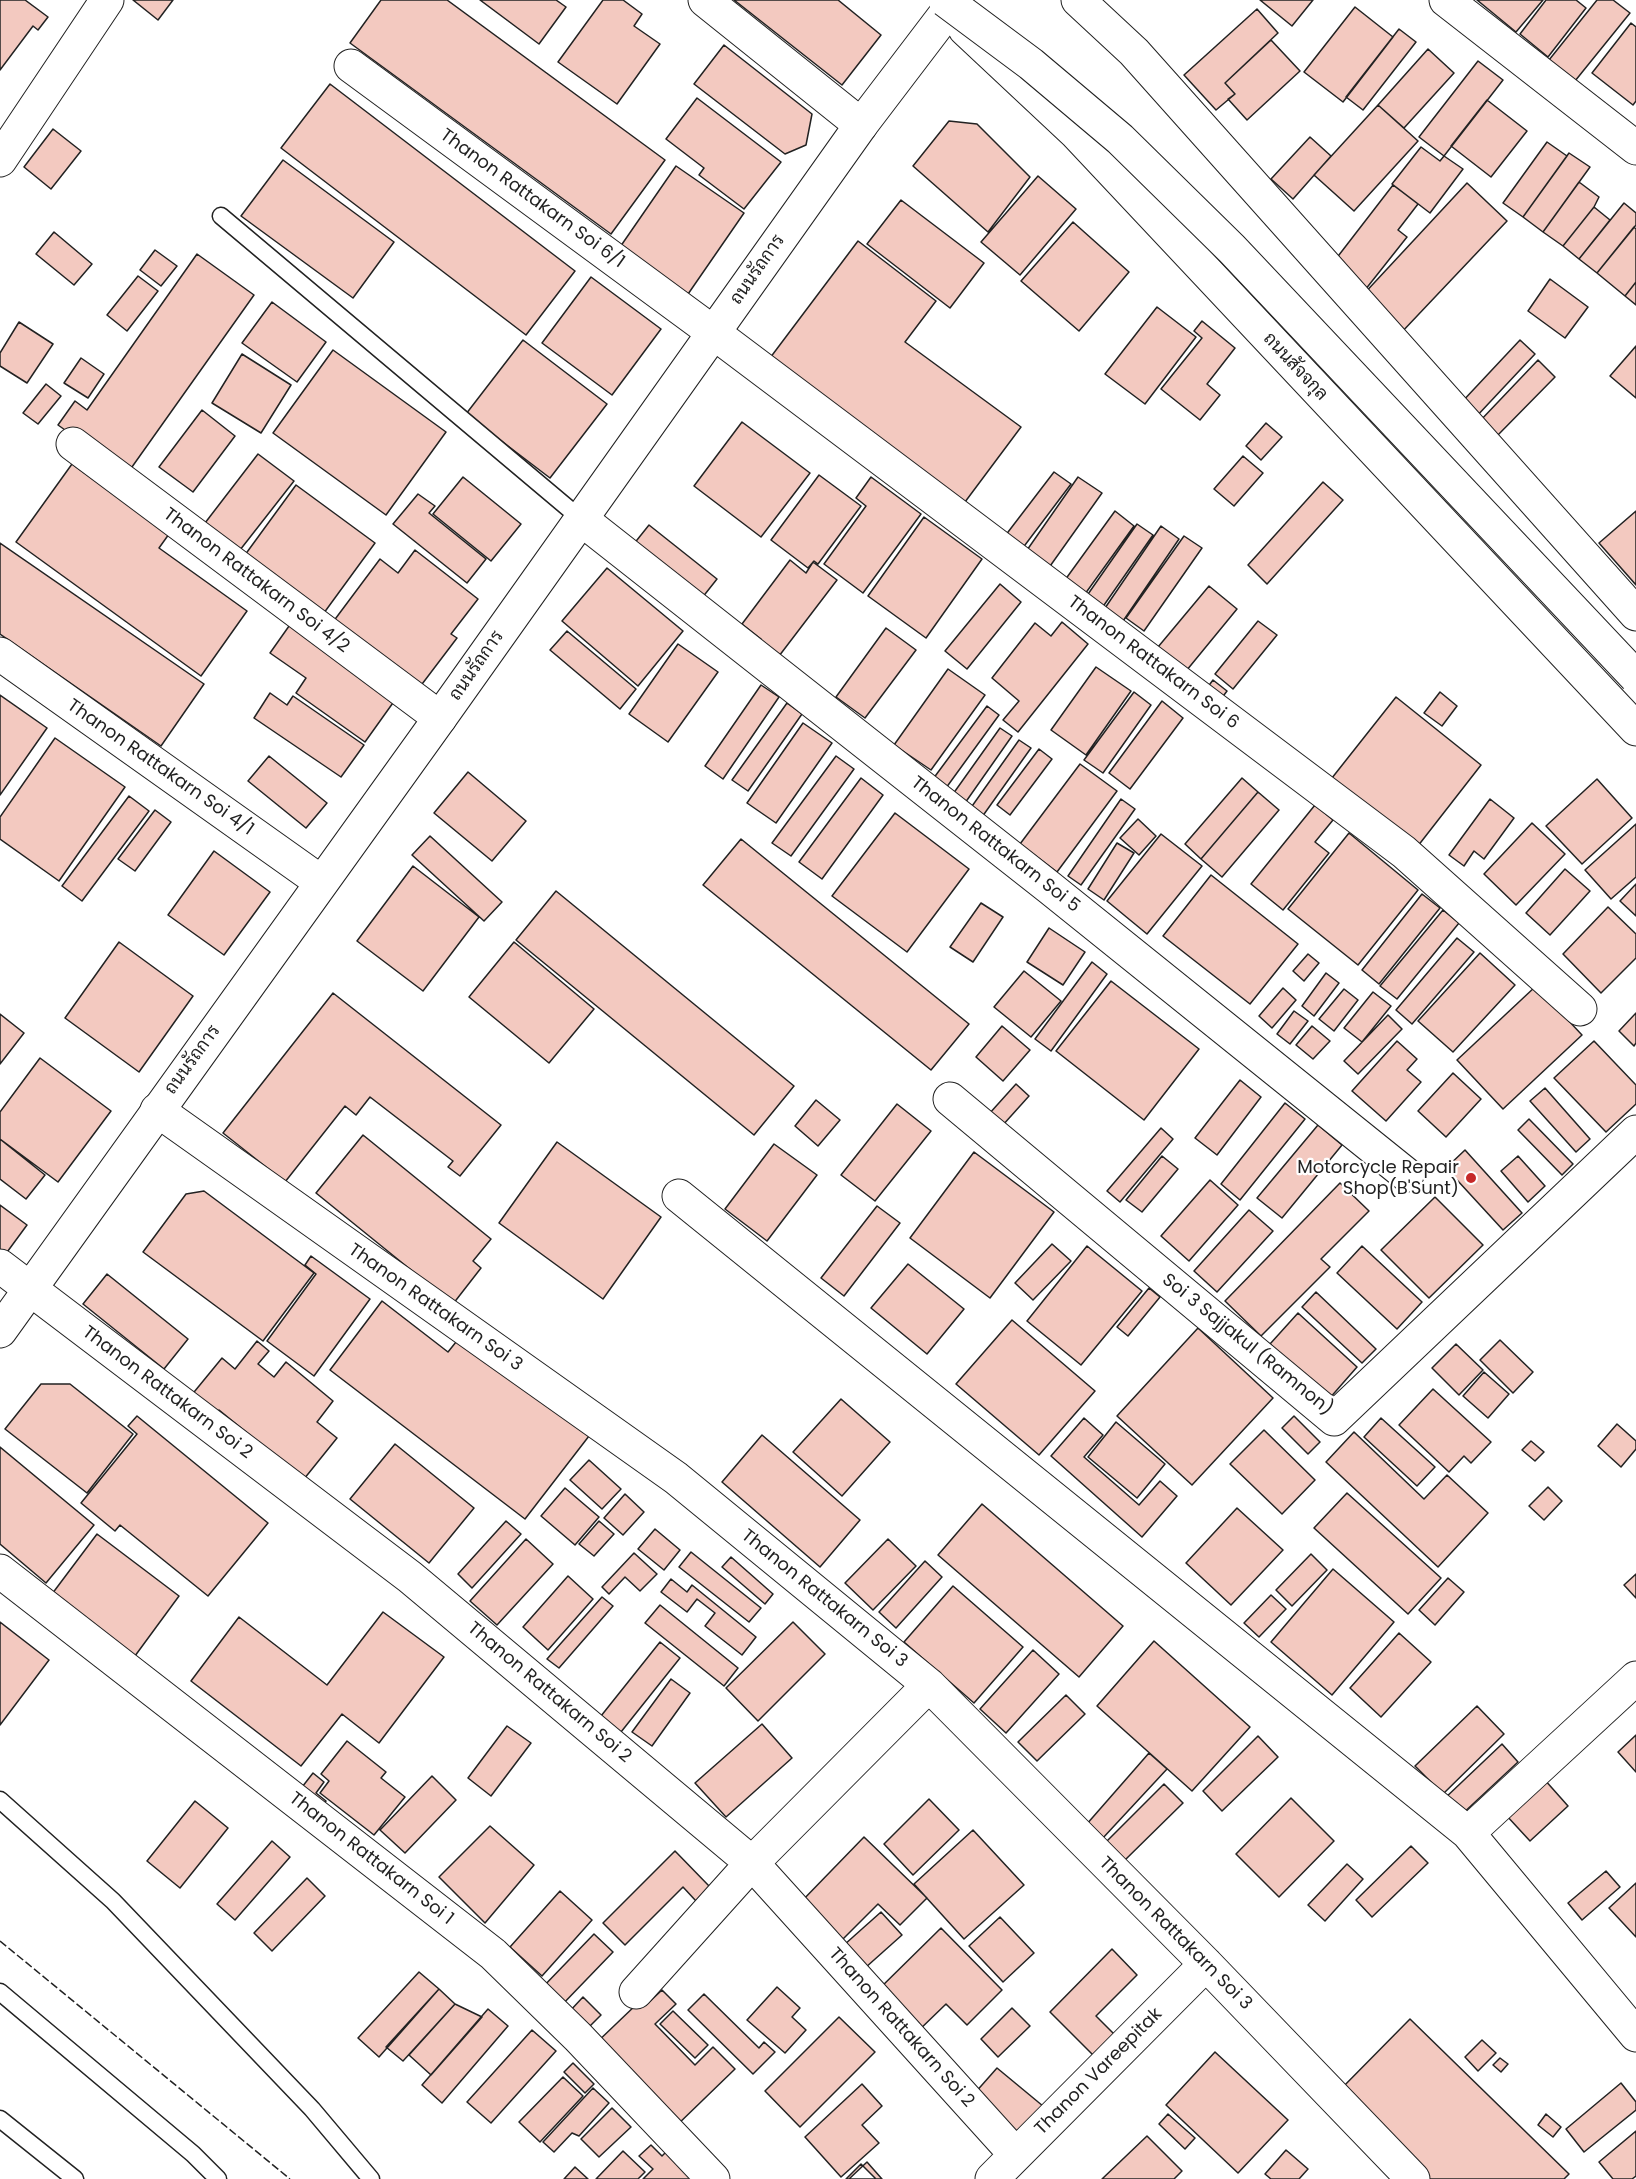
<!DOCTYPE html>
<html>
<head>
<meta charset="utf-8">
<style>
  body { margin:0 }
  canvas { display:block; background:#fff }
</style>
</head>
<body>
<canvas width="1636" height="2179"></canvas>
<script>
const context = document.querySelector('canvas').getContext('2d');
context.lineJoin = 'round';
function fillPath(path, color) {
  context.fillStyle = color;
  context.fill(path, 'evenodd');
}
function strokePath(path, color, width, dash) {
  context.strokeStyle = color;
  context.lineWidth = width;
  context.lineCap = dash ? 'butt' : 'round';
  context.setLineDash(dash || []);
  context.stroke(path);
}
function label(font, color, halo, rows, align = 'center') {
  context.font = font + ' Poppins,Sarabun,sans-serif';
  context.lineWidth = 4.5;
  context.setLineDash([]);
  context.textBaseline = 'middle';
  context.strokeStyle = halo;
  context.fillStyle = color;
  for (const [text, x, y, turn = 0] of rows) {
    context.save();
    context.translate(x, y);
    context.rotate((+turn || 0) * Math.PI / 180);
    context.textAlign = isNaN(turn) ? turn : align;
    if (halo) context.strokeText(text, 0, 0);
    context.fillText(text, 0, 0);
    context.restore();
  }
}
const building = new Path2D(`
  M0,0h25l23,17 -10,13 -5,-4 -33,44z
  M133,0h40l-15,20z
  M381,0h66l218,160 -54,74 -261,-191z
  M480,0h76l10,7 -27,37z
  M603,0h20l19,14 -8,12 26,18 -43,60 -59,-42z
  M734,0h104l43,35 -39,50z
  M1260,0h53l-21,26z
  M1477,0h66l-27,32z
  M1546,0h30l10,8 -38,49 -28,-23z
  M1597,0h16l17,13 -55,68 -26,-21z
  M1355,7l38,30 -50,65 -39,-30z
  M1257,9l21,24 -53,50 10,11 -19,16 -32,-35z
  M1631,23l5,4v74l-3,4 -41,-32z
  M1399,29l17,13 -53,68 -17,-13z
  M1271,40l29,31 -53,49 -19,-21 7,-5 -10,-11z
  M724,45l88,69 -6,31 -21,9 -91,-70z
  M1428,49l26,24 -50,55 -26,-23z
  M1478,61l25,19 -59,76 -25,-19z
  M330,84l245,187 -49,64 -245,-187z
  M697,98l84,64 -37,47 -45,-34 5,-7 -38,-29z
  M1487,100l40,31 -36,46 -40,-31z
  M1378,105l40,36 -64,70 -40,-36z
  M949,121l28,3 53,53 -42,55 -75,-66z
  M53,129l28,22 -30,38 -27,-22z
  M1310,137l21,19 -38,43 -22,-20z
  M1547,142l20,14 -44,61 -20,-14z
  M1421,147l19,14 4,-5 19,13 -33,44 -38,-29z
  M1569,153l21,14 -47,65 -20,-15z
  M283,160l111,82 -41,56 -112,-82z
  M676,166l68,47 -58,84 -68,-47z
  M1038,176l38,33 -56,66 -39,-33z
  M1579,182l20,15 -5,10 -31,39 -20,-14z
  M1467,183l40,38 -107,113 -39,-37z
  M1393,185l25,19 -20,26 9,7 -42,53 -33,-26z
  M901,200l83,63 -34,45 -83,-64z
  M1624,203l12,10v12l-39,48 -18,-14z
  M1594,207l16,13 -31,39 -16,-13z
  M1073,222l56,50 -50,59 -58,-50z
  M1634,227l2,2v53l-11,14 -28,-23z
  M54,232l38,32 -18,21 -38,-31z
  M858,241l78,60 -31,41 116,85 -56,75 -195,-144z
  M155,250l22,16 -16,20 -21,-16z
  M197,254l57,41 -127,179 -69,-49 17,-24 12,9z
  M138,276l20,15 -31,40 -20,-16z
  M591,277l70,52 -49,66 -70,-52z
  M1550,279l38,28 -23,31 -37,-27z
  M1636,282v23l-11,-9z
  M272,302l54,40 -29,40 -55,-39z
  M1157,307l39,30 -51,67 -40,-30z
  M1202,321l33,27 -28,36 13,11 -20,25 -39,-31 41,-51 -8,-7z
  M19,322l34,22 -26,39 -27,-17v-13z
  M523,340l84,64 -57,74 -84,-64z
  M1520,340l15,14 -60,64 -15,-14z
  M1636,346v52l-26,-22z
  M333,350l113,82 -60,83 -113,-82z
  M242,354l49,31 -30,48 -49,-30z
  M81,358l23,16 -16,24 -24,-15z
  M1538,360l17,17 -60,61 -16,-16z
  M46,384l15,12 -23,28 -15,-11z
  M202,410l33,26 -42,56 -34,-25z
  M742,422l68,51 -49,64 -67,-51z
  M1266,423l16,14 -21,23 -15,-14z
  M258,454l36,27 -54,69 -35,-27z
  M1243,456l20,17 -29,33 -20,-17z
  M72,464l97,70 -10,14 88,63 -46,65 -185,-134z
  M1054,472l17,12 -49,65 -17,-13z
  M819,475l42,31 -43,58 -4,-3 -6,7 -37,-28z
  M463,477l58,47 -30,37 -58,-47z
  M871,477l50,37 -58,79 -39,-29 42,-58 -10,-8z
  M1078,477l24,16 -54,76 -23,-16z
  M1323,482l20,18 -76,84 -19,-19z
  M296,485l79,58 -54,74 -79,-58z
  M418,494l17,12 -6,7 57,46 -19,24 -74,-59z
  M1115,511l19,15 -49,68 -20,-14z
  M1636,511v74l-37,-42z
  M924,517l58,42 -56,79 -58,-42z
  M1137,524l16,11 -51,73 -16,-11z
  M649,525l68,54 -19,24 -69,-53z
  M1161,526l18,13 -58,85 -18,-13z
  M1184,536l18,12 -58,83 -18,-13z
  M0,543l204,141 -43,62 -161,-112z
  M415,550l63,49 -27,35 6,4 -44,58 -86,-66 53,-71 18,14z
  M790,560l16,13 7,-11 24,18 -61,80 -20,-15 5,-6 -19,-15z
  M607,568l76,63 -45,55 -76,-65z
  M1000,584l21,18 -54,67 -22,-18z
  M1209,586l28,23 -55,67 -29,-23z
  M294,619l106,74 -35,49 -69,-49 10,-15 -36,-25z
  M1258,621l19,14 -44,54 -18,-15z
  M1062,622l26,22 -70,88 -15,-12 16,-19 -27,-23 43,-55 16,13z
  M886,628l30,22 -51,68 -29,-21z
  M567,631l69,58 -16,20 -70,-59z
  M678,644l40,28 -50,70 -39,-28z
  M1096,667l35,24 -45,64 -35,-25z
  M948,669l37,26 -54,75 -37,-25z
  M1213,680l14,11 -6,8 -14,-11z
  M761,685l18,12 -56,82 -18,-13z
  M1134,692l17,13 -48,68 -19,-13z
  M1440,692l17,14 -15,20 -18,-13z
  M270,693l17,12 6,-9 71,49 -23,32 -87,-59z
  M0,695l47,33 -47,67z
  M1396,697l85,68 -67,86 -86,-68z
  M1162,701l21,17 -53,71 -21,-16z
  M787,703l15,11 -54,77 -16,-11z
  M987,706l12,9 -53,73 -13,-9z
  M803,723l29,20 -56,80 -29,-20z
  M1000,728l12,8 -47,67 -12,-9z
  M55,738l70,49 -66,94 -59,-42v-22z
  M1019,740l12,8 -49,69 -12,-8z
  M1039,749l13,10 -42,56 -13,-10z
  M269,756l58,47 -21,25 -58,-47z
  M836,756l18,13 -63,87 -19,-13z
  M1080,764l37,27 -60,81 -37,-28z
  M468,772l58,49 -34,40 -58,-48z
  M861,778l22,17 -61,84 -23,-17z
  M1242,778l16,14 -57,67 -16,-15z
  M1597,779l35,39 -50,46 -36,-38z
  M1258,792l21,18 -57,67 -21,-18z
  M129,796l20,15 -67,90 -20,-15z
  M1121,799l14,10 -54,76 -13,-9z
  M1490,799l24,19 -30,41 -10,-8 -10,15 -15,-11z
  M1315,805l18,15 -18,22 14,11 -46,57 -32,-26z
  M155,810l16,12 -36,49 -17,-12z
  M895,813l74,56 -62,83 -75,-56z
  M1138,819l18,17 -17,19 -19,-17z
  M1532,823l33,31 -49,51 -32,-31z
  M1636,824v53l-25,22 -26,-29z
  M1349,833l69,57 -60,75 -70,-56z
  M1161,834l41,32 -55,68 -40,-33z
  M430,836l72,66 -18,19 -72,-66z
  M741,839l228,185 -38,46 -228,-185z
  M1117,843l17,10 -30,47 -16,-11z
  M214,851l56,41 -46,63 -56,-40z
  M413,866l66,51 -56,74 -66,-50z
  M1565,869l25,22 -40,44 -24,-22z
  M1211,875l87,69 -48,60 -87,-68z
  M1636,884v32l-16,-15z
  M556,891l238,195 -40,49 -238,-195z
  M1422,894l18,14 -61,76 -17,-14z
  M981,903l22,14 -30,45 -23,-15z
  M1608,907l28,27v24l-35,35 -38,-39z
  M1443,910l16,13 -62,76 -17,-13z
  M1049,928l36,24 -22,33 -36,-23z
  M1457,938l17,14 -62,72 -16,-14z
  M119,942l74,54 -54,76 -74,-54z
  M514,942l80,67 -45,54 -80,-66z
  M1480,953l35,32 -62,67 -35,-31z
  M1308,954l11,9 -15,18 -11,-10z
  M1092,962l15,12 -56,77 -16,-12z
  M1024,971l37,30 -30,36 -37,-30z
  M1326,973l13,10 -25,33 -12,-10z
  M1111,981l88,68 -55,71 -88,-69z
  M1536,986l46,49 -79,74 -46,-49z
  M1283,988l13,12 -24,28 -13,-12z
  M1344,989l14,11 -24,31 -15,-12z
  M1373,992l18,14 -29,36 -18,-14z
  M333,993l168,132 -41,51 -12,-9 5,-6 -83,-64 -14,18 -11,-9 -60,76 -62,-49z
  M1294,1011l14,10 -18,23 -13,-10z
  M1636,1013v30l-2,3 -15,-15z
  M0,1014l24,19 -24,31z
  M1388,1015l14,14 -44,45 -14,-13z
  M1002,1026l28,24 -27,31 -27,-24z
  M1312,1026l18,15 -17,18 -17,-14z
  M1397,1041l20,18 -10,11 14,12 -35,39 -34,-30z
  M1594,1041l42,44v19l-30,28 -52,-54z
  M40,1058l71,53 -53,71 -58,-43v-27z
  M1453,1073l28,26 -35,38 -28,-26z
  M1240,1080l21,17 -44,58 -22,-17z
  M1016,1084l13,12 -27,30 -13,-12z
  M1545,1088l45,51 -14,13 -46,-51z
  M816,1100l24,20 -22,26 -23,-20z
  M1285,1103l20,16 -65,81 -19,-16z
  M897,1104l34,27 -56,70 -34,-26z
  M1529,1119l44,45 -11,11 -44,-45z
  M1318,1125l24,20 -60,73 -25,-20z
  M1161,1128l12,11 -53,63 -13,-11z
  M363,1135l128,104 -18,22 8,7 -28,36 -137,-111z
  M0,1139l45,36 -19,24 -26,-20z
  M557,1142l104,75 -58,82 -104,-76z
  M774,1144l43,31 -50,66 -42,-32z
  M1465,1150l57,63 -19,17 -57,-62z
  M974,1152l80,60 -64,86 -80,-60z
  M1162,1156l16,13 -36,43 -16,-12z
  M1518,1156l27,30 -17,16 -27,-31z
  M1210,1180l28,25 -49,56 -28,-25z
  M1340,1183l29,28 -48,48 9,8 -69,69 -36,-35z
  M204,1191l110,82 -51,68 -120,-89 43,-58z
  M1435,1197l48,48 -54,53 -48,-48z
  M0,1205l27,20 -25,34 -2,-2z
  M877,1206l23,17 -56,73 -23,-18z
  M1249,1210l24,21 -56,61 -23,-21z
  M1052,1244l19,17 -38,39 -18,-17z
  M1087,1246l55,45 -61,74 -54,-44z
  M1362,1246l60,56 -25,27 -60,-56z
  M311,1256l59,43 -56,77 -47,-35 49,-67 -11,-9z
  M908,1264l56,45 -37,45 -56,-46z
  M107,1274l81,65 -24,30 -81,-65z
  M1149,1288l11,9 -32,39 -11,-9z
  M1316,1292l60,57 -14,14 -60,-56z
  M382,1301l66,51 12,-15 129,99 -64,83 -195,-149z
  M1298,1313l59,54 -28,32 -59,-55z
  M1012,1320l83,71 -56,64 -83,-71z
  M1198,1328l75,70 -81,87 -75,-69z
  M1500,1340l33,32 -20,21 -33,-33z
  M257,1341l12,10 -11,13 16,13 12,-15 47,39 -16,21 20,16 -33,41 -85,-69 -5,6 -24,-19 32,-39 13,11z
  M1456,1344l27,26 -24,25 -27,-27z
  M1484,1372l25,22 -21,24 -25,-22z
  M41,1384h29l63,50 -46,59 -82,-64z
  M1433,1389l58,53 -20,21 -7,-7 -15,16 -50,-47z
  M841,1399l49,43 -48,54 -49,-44z
  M137,1416l131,107 -60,73 -88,-71 -5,6 -34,-28 56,-69 -9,-8z
  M1294,1416l26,26 -12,12 -26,-26z
  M1084,1418l19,17 -19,22 55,48 21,-24 17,15 -35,41 -91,-81z
  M1381,1418l54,49 -18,19 -53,-49z
  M1116,1422l49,42 -28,34 -49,-41z
  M1617,1424l19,17v8l-15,18 -23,-21z
  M1264,1430l51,50 -33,34 -52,-50z
  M1354,1432l70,67 23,-24 41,38 -50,54 -112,-105z
  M762,1435l98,85 -40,47 -98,-85z
  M1531,1441l13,11 -9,9 -13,-11z
  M395,1444l79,64 -45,55 -79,-64z
  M0,1447l94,78 -48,58 -46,-39z
  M589,1460l32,29 -19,20 -32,-29z
  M1548,1487l14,14 -18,19 -15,-14z
  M565,1488l34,29 -24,28 -34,-29z
  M1347,1493l94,85 -33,36 -94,-86z
  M625,1494l19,18 -21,23 -19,-17z
  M982,1504l141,122 -44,51 -141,-122z
  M1237,1508l46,42 -52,55 -45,-42z
  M506,1521l15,13 -49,54 -14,-14z
  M599,1521l15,13 -20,22 -15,-12z
  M655,1529l25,21 -16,20 -26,-21z
  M97,1534l82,62 -58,79 -81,-65z
  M526,1539l27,25 -56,61 -27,-24z
  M888,1539l28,27 -43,44 -28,-27z
  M691,1552l70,56 -12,14 -70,-55z
  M634,1553l23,21 -17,17 -15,-14 -16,17 -7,-7z
  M1311,1554l16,16 -35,36 -16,-16z
  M731,1557l42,37 -8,10 -43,-37z
  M925,1561l17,16 -46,51 -17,-16z
  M1333,1569l61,53 -62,73 -61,-53z
  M1636,1574v24l-12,-13z
  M568,1576l25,23 -45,51 -25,-23z
  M1448,1578l16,14 -29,33 -16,-15z
  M671,1579l16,13 5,-7 64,52 -14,18 -37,-29 10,-13 -18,-14 -10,13 -26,-20z
  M953,1586l70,61 -49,56 -70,-61z
  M1271,1595l15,14 -27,28 -15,-14z
  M602,1597l11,9 -54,62 -12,-9z
  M660,1605l78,63 -14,18 -79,-63z
  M383,1612l61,45 -65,86 -37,-29 -41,52 -110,-85 48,-64 88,68z
  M0,1622l49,38 -49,65z
  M793,1622l32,32 -67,67 -32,-33z
  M1399,1633l32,29 -50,55 -31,-29z
  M1154,1641l96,86 -58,64 -95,-85z
  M660,1642l20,16 -63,79 -20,-16z
  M1033,1650l26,24 -53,59 -26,-24z
  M671,1679l19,14 -38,53 -20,-14z
  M1066,1695l19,19 -48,47 -19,-19z
  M1477,1706l27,28 -61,60 -28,-28z
  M762,1724l30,34 -66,59 -31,-34z
  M507,1726l24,17 -40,53 -23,-18z
  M1636,1735v37l-18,-20z
  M1258,1736l20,21 -56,54 -19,-20z
  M347,1741l39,31 -5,6 24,19 -31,38 -54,-42 9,-12 -8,-7z
  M1502,1744l16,18 -59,55 -16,-17z
  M1149,1753l18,16 -65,70 -16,-14z
  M313,1773l11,9 -8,11 10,8 -5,7 -22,-17z
  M432,1776l24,24 -51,53 -25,-23z
  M1544,1779l24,27 -38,35 -24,-26z
  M1164,1784l19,19 -58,57 -19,-18z
  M1291,1798l43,43 -55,56 -43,-43z
  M929,1799l30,31 -46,45 -29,-31z
  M195,1801l33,27 -48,60 -33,-27z
  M490,1826l44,39 -49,58 -46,-46z
  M973,1830l51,55 -60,54 -50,-55z
  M864,1837l63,61 -27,27 -22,-21 -39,39 -40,-39z
  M272,1841l18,16 -55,63 -18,-16z
  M1411,1846l17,17 -56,54 -16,-17z
  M675,1851l35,36 -14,14 -13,-14 -58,58 -22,-22z
  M1347,1864l16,15 -38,42 -17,-16z
  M1606,1871l14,16 -38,33 -14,-17z
  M307,1878l18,18 -53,55 -18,-18z
  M1636,1883v54l-27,-29z
  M560,1891l32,29 -50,56 -32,-29z
  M881,1912l21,23 -37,33 -21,-23z
  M1000,1917l34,36 -31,29 -34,-36z
  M941,1928l61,62 -35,35 -21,-21 -32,31 -40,-41z
  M594,1934l19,18 -54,56 -19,-18z
  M1112,1949l25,26 -41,41 26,26 -21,21 -51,-51z
  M419,1972l20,17 -60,68 -21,-19z
  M777,1987l23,21 -8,9 14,13 -21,23 -38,-33z
  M439,1989l16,15 -52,57 -17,-14z
  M662,1990l14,14 -21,20 40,41 18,-18 22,22 -62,60 -80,-83 46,-44 7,3z
  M704,1994l55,54 5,-6 11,10 -22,22 -65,-64z
  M583,1997l18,18 -14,14 -18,-17z
  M455,2004l27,13 -51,58 -22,-20z
  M1012,2008l18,18 -32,31 -17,-18z
  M488,2009l20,17 -66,77 -20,-18z
  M673,2011l35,34 -13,13 -35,-34z
  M839,2017l36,35 -75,75 -35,-36z
  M1410,2019l159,155 -5,5h-139l-88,-86z
  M532,2030l24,21 -65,72 -24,-21z
  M1482,2040l14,13 -18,18 -13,-14z
  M1215,2052l73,68 -50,53 -72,-68z
  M1500,2058l8,6 -7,8 -8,-7z
  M573,2063l21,21 -9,9 -21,-21z
  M997,2068l52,43 -24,28 -51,-45z
  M563,2077l20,19 -43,46 -21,-20z
  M1621,2083l15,19v8l-52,42 -18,-23z
  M862,2084l20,22 -20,19 17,18 -38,34 -36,-40z
  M593,2088l16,15 -30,33 -7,-3 -18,19 -11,-10z
  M612,2108l19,19 -32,30 -18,-18z
  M1168,2114l27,24 -10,11 -26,-25z
  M1546,2114l15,13 -8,10 -15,-12z
  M1636,2131v45l-4,3h-19l-14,-17z
  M1147,2136l35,35 -8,8h-72z
  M651,2145l11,11 8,-8 25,26 -5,5h-47l10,-10 -14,-13z
  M1286,2150l22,19 -9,10h-28l-6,-5z
  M623,2151l22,21 -7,7h-42z
  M867,2162l15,17h-33z
  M861,2164l15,15h-30z
  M575,2167l13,12h-24z`);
fillPath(building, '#f3c9c0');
strokePath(building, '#222', 1.5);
const service = new Path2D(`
  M221,216l360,303
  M0,1800l113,101 199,208 59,70
  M0,1992l193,162 25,25
  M0,2119l75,60`);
const minor = new Path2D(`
  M705,0l156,125
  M1078,0l56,52 502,562
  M1446,0l190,148
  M965,29l111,104 560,596
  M351,66l363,267 690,519 176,157
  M0,160l107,-160
  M73,444l367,274
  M581,519l469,369 357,287
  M0,654l321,228
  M950,1099l384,320 302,-287
  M157,1110l519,368 253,207 277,279 207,215
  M679,1196l789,637 168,202
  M0,1266l410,311 342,286 264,292
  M0,1571l493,383 85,83 135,142
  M1468,1833l168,-155
  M636,1992l116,-129 177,-178
  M992,2179l214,-215`);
const tertiary = new Path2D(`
  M0,1331l440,-613 421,-593 86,-113 6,-12`);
strokePath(service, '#222', 19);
strokePath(minor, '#222', 35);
strokePath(tertiary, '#222', 35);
strokePath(service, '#fff', 16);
strokePath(minor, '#fff', 33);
strokePath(tertiary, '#fff', 33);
const tertiaryBridge = new Path2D(`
  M945,0l86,64 89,75 112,110 404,428`);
strokePath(tertiaryBridge, '#222', 35, []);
strokePath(tertiaryBridge, '#fff', 33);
strokePath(new Path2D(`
  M0,1941l290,238`), '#222', 1.5, [8, 3]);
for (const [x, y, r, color] of [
  [1471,1178,6,"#c62828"]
]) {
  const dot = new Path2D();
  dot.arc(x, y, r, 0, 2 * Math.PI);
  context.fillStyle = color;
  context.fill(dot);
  strokePath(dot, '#fff', 2);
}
label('18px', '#222', '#fff', [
  ["Thanon Rattakarn Soi 6/1",532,199,36],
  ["ถนนรัถการ",758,270,-55],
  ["ถนนสัจจกุล",1295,367,47],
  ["Thanon Rattakarn Soi 4/2",256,581,37],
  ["Thanon Rattakarn Soi 6",1153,663,37],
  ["ถนนรัถการ",477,666,-55],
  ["Thanon Rattakarn Soi 4/1",160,768,35],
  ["Thanon Rattakarn Soi 5",995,845,38],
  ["ถนนรัถการ",193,1060,-54],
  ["Thanon Rattakarn Soi 3",435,1308,35],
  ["Soi 3 Sajjakul (Ramnon)",1247,1345,39],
  ["Thanon Rattakarn Soi 2",167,1393,37],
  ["Thanon Rattakarn Soi 3",824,1599,39],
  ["Thanon Rattakarn Soi 2",549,1693,40],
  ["Thanon Rattakarn Soi 1",371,1859,38],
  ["Thanon Rattakarn Soi 3",1175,1934,45],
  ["Thanon Rattakarn Soi 2",901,2028,48],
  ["Thanon Vareepitak",1099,2072,-45]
]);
label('18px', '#222', '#fff', [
  ["Motorcycle Repair",1459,1168],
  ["Shop(B'Sunt)",1459,1189]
], 'right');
</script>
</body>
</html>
